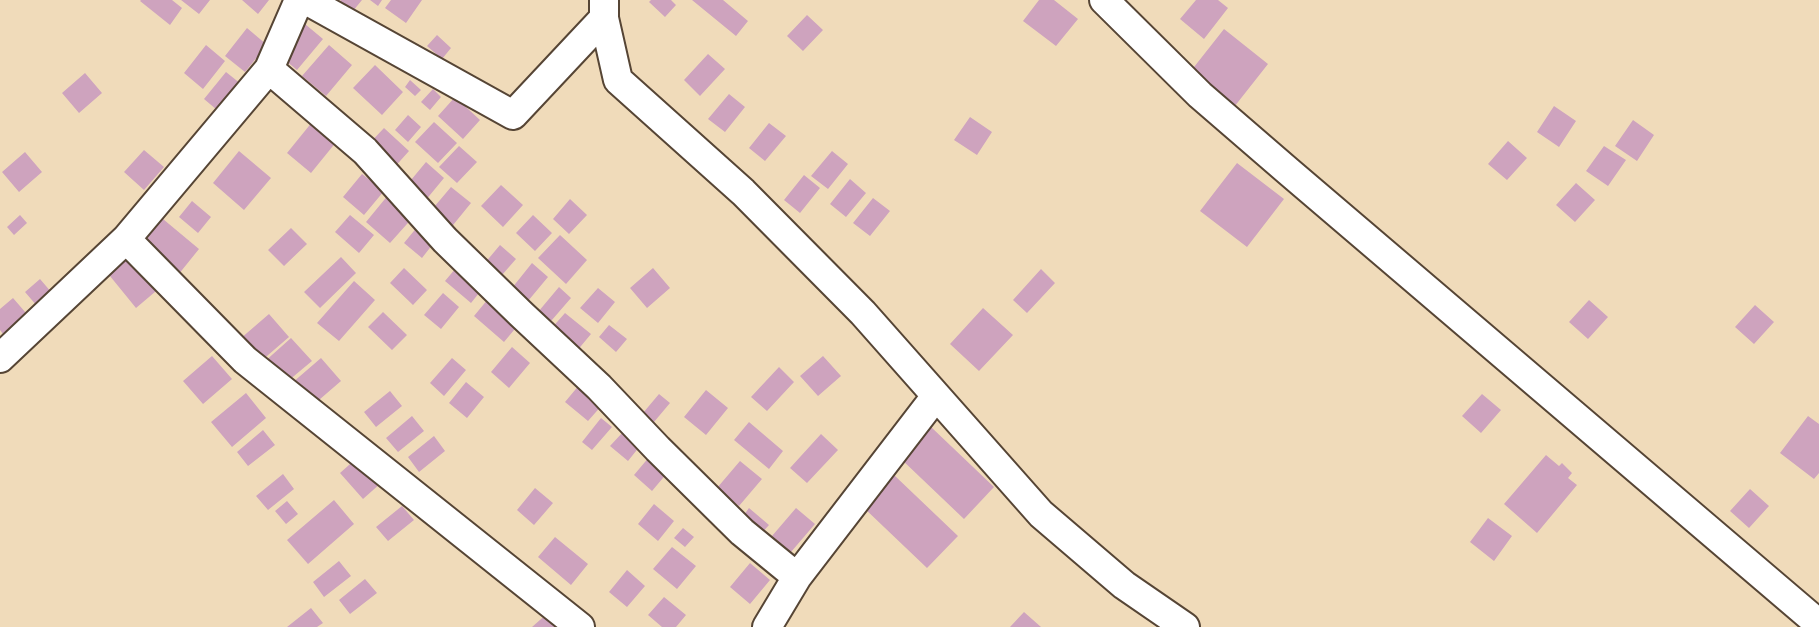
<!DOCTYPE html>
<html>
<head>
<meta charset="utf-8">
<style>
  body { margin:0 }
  canvas { display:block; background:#f0dbba }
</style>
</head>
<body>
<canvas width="1819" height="627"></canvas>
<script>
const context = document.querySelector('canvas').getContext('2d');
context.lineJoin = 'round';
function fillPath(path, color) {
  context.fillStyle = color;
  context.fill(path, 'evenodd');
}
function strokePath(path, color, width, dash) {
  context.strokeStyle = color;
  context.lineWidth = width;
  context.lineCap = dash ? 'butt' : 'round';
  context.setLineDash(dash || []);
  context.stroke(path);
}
fillPath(new Path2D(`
  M141,0h31l10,8 -12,17 -30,-24z
  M181,0h29l-11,14z
  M242,0h27l-11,14z
  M341,0h21l-14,17 -12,-10z
  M370,0h12l-4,6z
  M391,0h31l-16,23 -21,-15z
  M651,0h20l5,5 -11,12 -16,-15z
  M692,0h31l25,21 -12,15z
  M1039,0h15l24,19 -22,27 -33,-25z
  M1196,0h22l10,8 -24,31 -24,-20z
  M807,15l16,15 -20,21 -16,-15z
  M299,19l24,20 -26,31 -24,-20z
  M247,28l20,17 -22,27 -20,-16z
  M1224,29l44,35 -41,52 -44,-35z
  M437,35l14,13 -9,11 -15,-13z
  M206,45l19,16 -22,28 -19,-16z
  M329,45l23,20 -26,31 -24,-20z
  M708,54l17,15 -25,27 -16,-16z
  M375,65l28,27 -21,23 -29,-27z
  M226,72l20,16 -23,27 -19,-16z
  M85,73l17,20 -23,20 -17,-20z
  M410,80l11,10 -6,6 -10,-9z
  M433,89l8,8 -11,13 -9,-8z
  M729,94l16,13 -20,25 -17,-13z
  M455,97l25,23 -17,19 -25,-23z
  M1554,106l22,15 -17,26 -22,-15z
  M408,115l13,12 -13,15 -13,-12z
  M970,117l22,15 -15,23 -23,-15z
  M1633,120l21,15 -17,26 -22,-15z
  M313,121l24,20 -26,32 -24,-20z
  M434,122l23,21 -19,20 -23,-21z
  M769,123l17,13 -21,25 -16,-13z
  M384,128l25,23 -17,19 -25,-24z
  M1508,141l19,17 -20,22 -19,-16z
  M459,146l18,16 -20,21 -18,-16z
  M1604,146l22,14 -18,26 -22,-15z
  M144,150l20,17 -20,23 -20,-18z
  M239,151l32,27 -27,32 -31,-27z
  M832,151l16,13 -20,25 -17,-13z
  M25,152l17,20 -23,20 -17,-20z
  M426,162l18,16 -19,23 -19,-15z
  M1237,163l47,36 -37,48 -47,-36z
  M362,174l22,17 -20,24 -21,-18z
  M804,175l16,13 -20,25 -16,-13z
  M850,179l16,14 -20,24 -16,-13z
  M1576,183l19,17 -20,22 -19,-17z
  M501,185l22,20 -20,22 -22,-21z
  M451,187l20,16 -22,27 -20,-17z
  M389,194l26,21 -25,28 -24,-21z
  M873,198l17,13 -20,25 -17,-13z
  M570,199l17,16 -18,19 -16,-15z
  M192,201l19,16 -13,16 -19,-16z
  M157,214l42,35 -21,26 -42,-35z
  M20,215l7,8 -13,12 -7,-8z
  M350,215l24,20 -15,18 -24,-21z
  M533,215l19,18 -17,18 -19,-18z
  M418,226l18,14 -14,18 -18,-15z
  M291,228l16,16 -23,22 -16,-16z
  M560,235l27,25 -21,24 -28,-26z
  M127,244l35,42 -26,22 -35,-43z
  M500,245l16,14 -21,24 -16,-13z
  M341,257l15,16 -36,35 -16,-16z
  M461,262l26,21 -16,20 -26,-22z
  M532,263l16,14 -20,24 -16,-13z
  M404,268l23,22 -14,15 -23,-22z
  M653,268l17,20 -23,20 -17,-20z
  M1041,269l14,14 -28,30 -14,-13z
  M40,279l12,14 -15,13 -12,-14z
  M354,281l21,19 -36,41 -22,-18z
  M559,287l12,11 -26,30 -12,-10z
  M598,288l17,14 -17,21 -18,-15z
  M443,293l16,14 -18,22 -17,-14z
  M13,298l13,15 -23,21 -3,-4v-21z
  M488,299l31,25 -15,18 -30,-26z
  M1589,300l19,17 -20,22 -19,-17z
  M1755,305l19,17 -20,22 -19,-17z
  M983,308l30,27 -34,36 -29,-27z
  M383,312l24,23 -15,15 -24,-23z
  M565,313l26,21 -15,18 -26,-22z
  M269,314l20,23 -29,25 -20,-23z
  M609,325l18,14 -11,13 -17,-15z
  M291,338l21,23 -30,25 -19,-23z
  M512,347l18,16 -21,25 -18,-16z
  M212,356l20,23 -29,25 -20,-23z
  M823,356l18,20 -23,20 -18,-20z
  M321,358l20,23 -29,25 -20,-23z
  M452,358l14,12 -22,26 -14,-13z
  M779,367l15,15 -27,29 -16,-14z
  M466,382l18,15 -17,21 -18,-15z
  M580,384l23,20 -15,17 -23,-19z
  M706,390l22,18 -22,27 -22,-18z
  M390,391l12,15 -26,21 -12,-15z
  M246,393l20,25 -34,29 -21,-25z
  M659,394l11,9 -16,19 -11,-9z
  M1482,394l19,16 -20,23 -19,-17z
  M412,416l12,15 -26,21 -12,-14z
  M1808,416l11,8v49l-5,6 -34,-26z
  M601,418l11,9 -20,23 -10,-8z
  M749,422l34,29 -14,18 -35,-29z
  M930,426l64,61 -30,32 -64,-61z
  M263,430l12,15 -27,21 -11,-14z
  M623,432l17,14 -12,15 -18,-15z
  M821,434l17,16 -31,33 -17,-15z
  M434,436l11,15 -26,21 -11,-15z
  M1546,455l13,11 3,-3 10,10 -4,5 9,7 -40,48 -33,-29z
  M650,456l18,16 -16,19 -18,-16z
  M358,457l23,26 -18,16 -23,-26z
  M740,461l22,18 -23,27 -22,-18z
  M283,474l11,15 -26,21 -12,-14z
  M894,475l64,61 -31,32 -64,-61z
  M535,488l18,15 -19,22 -17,-15z
  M1750,489l19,17 -20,22 -19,-17z
  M334,500l20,24 -46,40 -21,-24z
  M287,501l11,13 -12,10 -11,-13z
  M654,504l20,17 -16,20 -20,-17z
  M402,506l12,14 -26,21 -12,-14z
  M749,508l20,17 -9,10 -19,-16z
  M796,508l19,16 -24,28 -19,-16z
  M1488,518l24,18 -18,25 -24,-19z
  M683,528l11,9 -9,10 -11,-9z
  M555,537l33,27 -17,21 -33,-28z
  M672,547l24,19 -19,23 -24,-20z
  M339,561l12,15 -27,21 -11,-15z
  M750,563l20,17 -20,24 -20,-17z
  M627,570l18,16 -18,21 -18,-15z
  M365,579l12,14 -27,21 -11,-14z
  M664,597l22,18 -10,12h-14l-14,-12z
  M311,608l12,15 -6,4h-30z
  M549,612l12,15h-29z
  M1024,612l17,15h-31z`), '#cea3be');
const minor = new Path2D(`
  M299,0l-30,69 -143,170 119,121 335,267
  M306,0l207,115 91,-97
  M604,0v18l14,62 125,112 120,121 178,201 83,71 61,42
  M1104,0l96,95 88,76 531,453
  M269,69l96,82 80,89 76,74 78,73 59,62 84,83 55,45
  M0,358l126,-119
  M767,627l30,-50 139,-181`);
strokePath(minor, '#564535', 32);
strokePath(minor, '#fff', 28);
</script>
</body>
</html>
